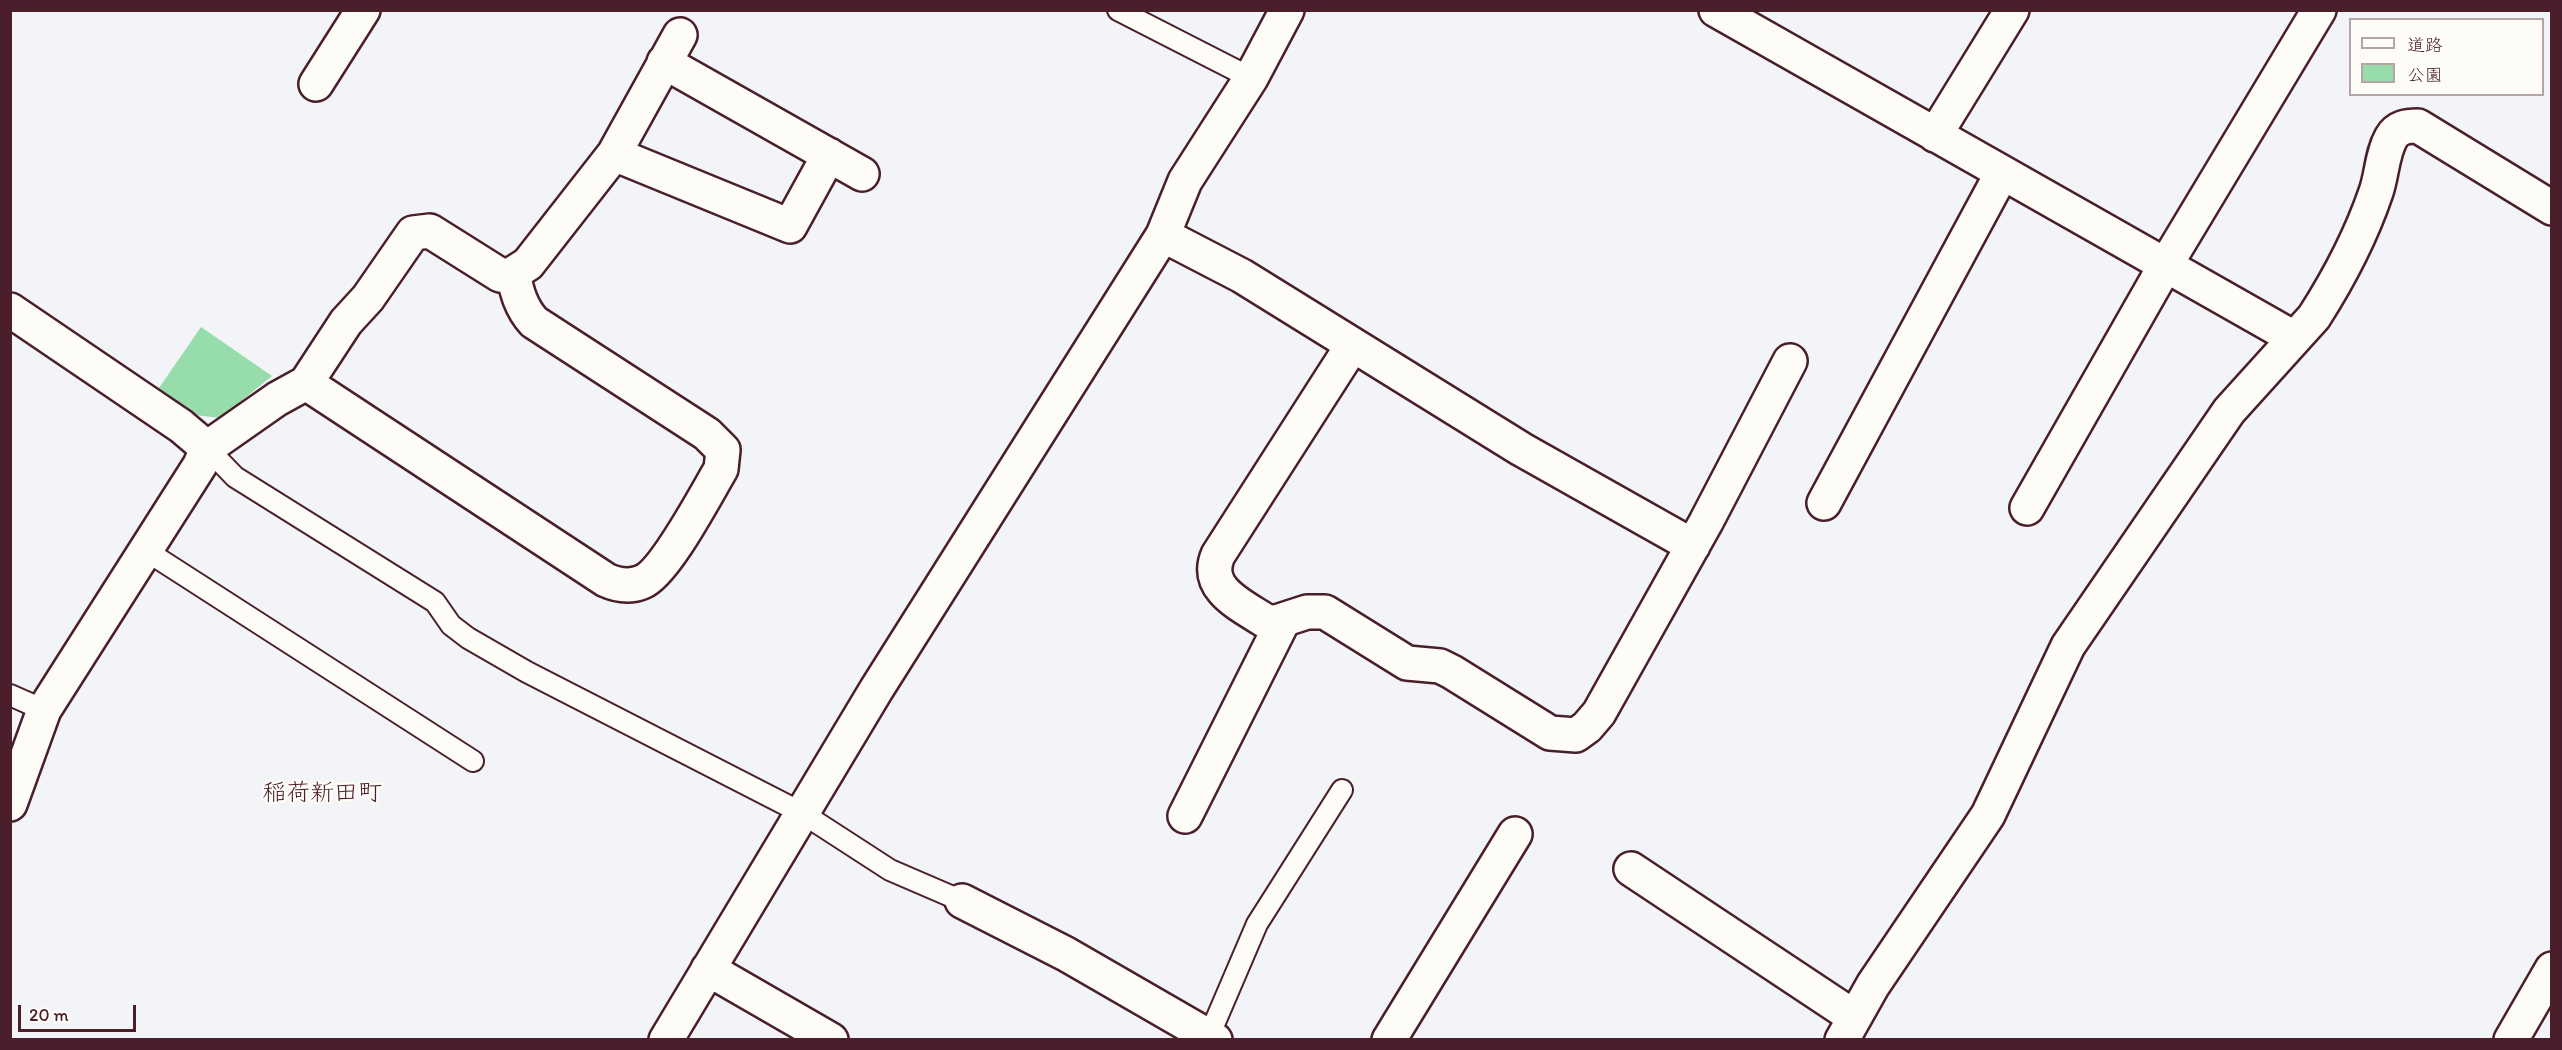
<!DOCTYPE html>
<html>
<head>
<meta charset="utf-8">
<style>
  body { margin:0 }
  #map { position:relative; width:2562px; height:1050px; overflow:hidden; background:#f2f4f7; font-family:Itim,"Klee One",sans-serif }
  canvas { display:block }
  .frame { position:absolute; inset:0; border:12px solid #4a1f2b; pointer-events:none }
  .legend { position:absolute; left:2349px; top:18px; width:195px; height:78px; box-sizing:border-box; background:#fdfcf7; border:2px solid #b5a4a5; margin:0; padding:8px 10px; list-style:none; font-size:18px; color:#4a1f2b }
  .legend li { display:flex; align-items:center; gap:12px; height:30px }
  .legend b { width:30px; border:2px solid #b5a4a5 }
  .scale { position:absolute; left:18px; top:1005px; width:118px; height:27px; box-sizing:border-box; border:3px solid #4a1f2b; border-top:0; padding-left:8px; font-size:18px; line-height:21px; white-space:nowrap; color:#4a1f2b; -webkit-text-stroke:4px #fdfcf7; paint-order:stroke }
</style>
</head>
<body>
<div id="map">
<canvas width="2562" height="1050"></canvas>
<div class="frame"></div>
<ul class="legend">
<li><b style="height:8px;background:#fdfcf7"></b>道路</li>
<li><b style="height:16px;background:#97ddab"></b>公園</li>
</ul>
<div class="scale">20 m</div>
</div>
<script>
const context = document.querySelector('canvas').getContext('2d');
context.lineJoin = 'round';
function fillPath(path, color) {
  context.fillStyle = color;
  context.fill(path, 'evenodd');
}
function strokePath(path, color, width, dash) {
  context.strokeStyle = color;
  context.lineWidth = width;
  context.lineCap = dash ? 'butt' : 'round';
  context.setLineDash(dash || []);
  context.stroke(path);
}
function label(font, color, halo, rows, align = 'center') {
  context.font = font + ' Itim,"Klee One",sans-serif';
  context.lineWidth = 5;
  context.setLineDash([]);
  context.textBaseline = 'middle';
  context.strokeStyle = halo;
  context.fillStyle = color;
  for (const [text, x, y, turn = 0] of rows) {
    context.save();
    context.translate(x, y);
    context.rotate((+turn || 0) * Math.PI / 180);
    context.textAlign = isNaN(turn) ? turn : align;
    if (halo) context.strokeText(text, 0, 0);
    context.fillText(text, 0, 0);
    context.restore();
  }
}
fillPath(new Path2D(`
  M201,327l71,49 -52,42 -25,-3 -36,-27z`), '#97ddab');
const lane = new Path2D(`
  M1118,10l133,68
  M207,448l28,29 200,125 16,23 17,13 59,34 275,141 88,57 72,31
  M145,550l328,211
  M10,695l34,15
  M1209,1036l48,-112 85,-134`);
const street = new Path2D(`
  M1716,10l571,324 6,6
  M664,62l198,112
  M316,84l47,-74
  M1935,135l77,-125
  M614,154l176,72 39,-71
  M1163,235l79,41 279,173 172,97
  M10,310l171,116 26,22 -7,17 -156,245 -34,94
  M1352,346l-134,209c-14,33 21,49 46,65l9,3 34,-11h18l82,51 33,3 12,6 98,61 26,2 11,-8 12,-14 107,-191 84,-161
  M306,383l300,197c11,5 24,7 36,2 23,-9 64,-88 79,-113l2,-19 -16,-16 -173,-112c-13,-14 -17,-30 -21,-48
  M207,448l70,-49 29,-16 40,-61 22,-24 45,-65 17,-2 70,44 9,1 19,-12 86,-110 66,-119
  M1824,503l178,-330
  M2027,508l138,-242 154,-256
  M1185,816l98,-195
  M1631,869l223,148
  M962,901l104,53 149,86
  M708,969l123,71
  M666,1040l210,-350 287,-455 22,-54 66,-103 36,-68
  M1389,1040l126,-206
  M1842,1040l31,-55 115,-170 80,-169 161,-235 85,-94c25,-39 47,-81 62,-125 6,-17 6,-38 15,-54 6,-11 16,-12 27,-12l134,82
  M2511,1040l41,-71`);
strokePath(lane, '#4a1f2b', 24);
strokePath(street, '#4a1f2b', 38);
strokePath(lane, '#fdfcf7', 20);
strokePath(street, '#fdfcf7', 33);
label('24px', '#4a1f2b', '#fdfcf7', [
  ["稲荷新田町",322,794]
]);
</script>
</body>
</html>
